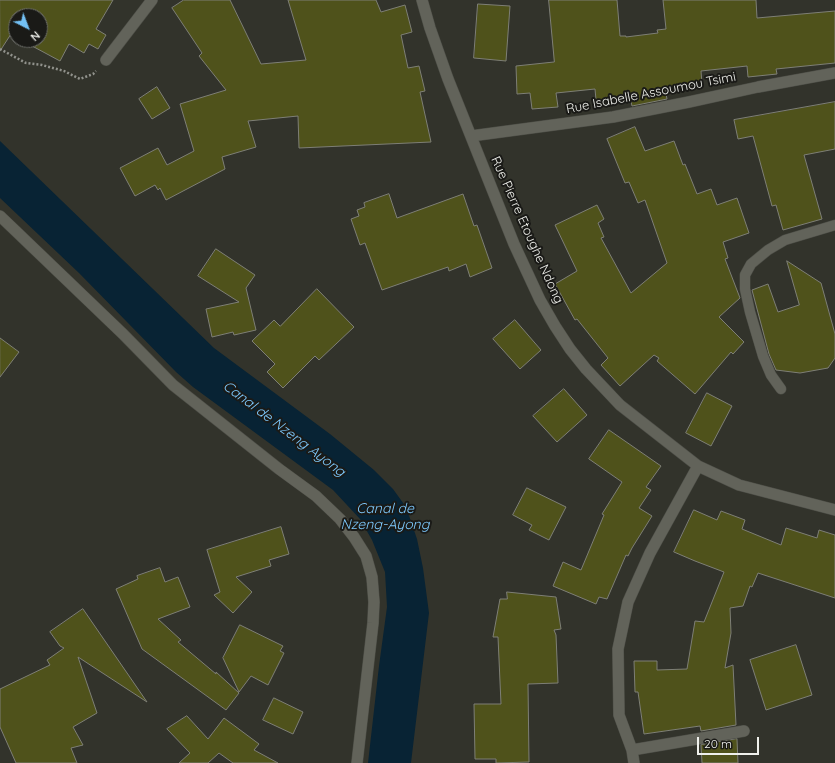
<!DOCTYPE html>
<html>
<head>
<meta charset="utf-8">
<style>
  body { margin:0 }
  #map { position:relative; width:835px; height:763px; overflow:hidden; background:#32332b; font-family:Quicksand,sans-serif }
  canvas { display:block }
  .north { position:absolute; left:8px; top:8px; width:40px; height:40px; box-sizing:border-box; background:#1a1a17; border:1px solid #6f706c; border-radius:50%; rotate:138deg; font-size:11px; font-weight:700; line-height:16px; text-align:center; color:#eff0eb }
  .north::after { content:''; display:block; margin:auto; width:14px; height:18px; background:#73c1f5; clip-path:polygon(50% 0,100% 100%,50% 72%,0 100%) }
  .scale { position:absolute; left:697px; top:737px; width:62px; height:18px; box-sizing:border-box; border:2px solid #eff0eb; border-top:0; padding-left:5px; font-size:12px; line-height:14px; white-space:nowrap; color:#eff0eb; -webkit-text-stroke:3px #1a1a17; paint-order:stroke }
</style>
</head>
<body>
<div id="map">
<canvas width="835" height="763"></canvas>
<div class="north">N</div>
<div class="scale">20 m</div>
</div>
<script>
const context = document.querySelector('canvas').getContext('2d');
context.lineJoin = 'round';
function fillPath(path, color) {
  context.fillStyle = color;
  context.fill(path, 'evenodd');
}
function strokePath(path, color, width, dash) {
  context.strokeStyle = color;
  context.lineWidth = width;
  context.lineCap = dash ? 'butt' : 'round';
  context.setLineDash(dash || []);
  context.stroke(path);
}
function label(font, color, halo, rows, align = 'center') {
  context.font = font + ' Quicksand,sans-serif';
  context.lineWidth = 4;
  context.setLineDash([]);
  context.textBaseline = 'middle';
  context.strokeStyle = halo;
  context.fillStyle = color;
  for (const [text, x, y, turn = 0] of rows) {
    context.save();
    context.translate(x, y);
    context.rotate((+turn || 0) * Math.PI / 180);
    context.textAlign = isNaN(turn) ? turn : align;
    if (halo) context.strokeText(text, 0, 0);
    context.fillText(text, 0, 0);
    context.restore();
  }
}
fillPath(new Path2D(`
  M0,141l214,207 116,86 44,36 19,19 13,18 11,32 6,29 6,45 -18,150h-43l11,-97 8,-59 -2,-35 -13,-32 -12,-21 -27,-29 -140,-103 -17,-15 -97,-99 -79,-75z`), '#082334');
const building = new Path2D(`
  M0,0h113l-17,29 10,6 -8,14 -9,-5 -5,9 -15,-9 -9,17 -39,-21h19v-24h-24v21l-5,-3 -11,17z
  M184,0h46l31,64 45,-4 -18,-60h88l5,12 24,-7 7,27 -11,3 7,33 11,-2 6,25 -5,1 11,50 -132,6 -1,-32 -50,5 8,26 -34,10 3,12 -59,31 -6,-12 -2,2 -3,-5 -20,11 -15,-28 38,-20 9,17 27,-14 -14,-47 46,-14 -27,-34 3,-3 -30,-45z
  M549,0h68l3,36h6v1l32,-4 -1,-3 9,-1 -3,-29h93l1,18 78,-7v52l-59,6 1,5 -29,3 -1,-11 -46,5 1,13 -37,5 2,10 -35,7 -2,-9 -34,3 -1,-11 -39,4 2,14 -26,2 -2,-16 -13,1 -1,-28 38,-4z
  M478,4l32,2 -4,55 -32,-3z
  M157,87l13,21 -18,11 -13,-20z
  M835,102v47l-31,6 18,64 -39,11 -7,-25 -4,1 -19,-70 -15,3 -4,-19z
  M635,127l10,24 29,-10 9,24 2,-1 12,30 14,-5 6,16 20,-7 12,35 -26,9 5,16 -3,1 15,39 -21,19 25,25 -11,12 -2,-2 -36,42 -38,-33 2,-3 -5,-3 -34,31 -19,-21 7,-7 -31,-39 -2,1 -20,-36 22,-13 -22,-46 42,-20 7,14 -6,4 6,14 -3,1 30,55 36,-30 -22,-63 -7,3 -9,-21 -4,1 -18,-44z
  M389,194l8,24 66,-24 11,32 3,-1 15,43 -22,9 -4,-13 -17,7 -1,-4 -66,23 -17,-47 -5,2 -9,-26 8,-3 -2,-6 8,-3 -1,-4z
  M216,249l39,26 -9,13 10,42 -22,5 -1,-3 -21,5 -6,-28 33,-7 -41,-26z
  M787,261l34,22 14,51v24l-7,10 -28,5 -24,-3 -7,-16 -17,-64 16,-6 10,28 21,-7z
  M317,289l37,38 -35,33 -4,-4 -32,32 -16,-16 8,-8 -23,-23 22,-21 6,6z
  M515,320l26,30 -21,19 -27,-30z
  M0,338l19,14 -19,25z
  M564,389l23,26 -30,27 -24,-26z
  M707,393l25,13 -21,40 -25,-13z
  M609,430l52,36 -15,21 5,3 -12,18 13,8 -20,32 -4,8 -2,-1 -19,44 -8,-2 -3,7 -43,-18 10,-24 18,8 23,-55 -2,-1 20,-32 -33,-23z
  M527,488l39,19 -17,33 -20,-10 3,-5 -19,-10z
  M694,510l23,10 4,-9 24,9 -3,9 39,16 5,-17 31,10 2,-8 16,5v63l-77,-25 -6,14 -2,-1 -7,20 -13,2 1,25 -6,35 8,-3 3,60 -35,6 -1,-5 -56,8 -6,-42h-3l-1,-31h23v9l30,-1 8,-48 9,1 20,-50 -29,-11 -21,-9z
  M281,527l8,27 -20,6 2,6 -35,11 16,15 -19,21 -19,-18 6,-3 -13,-42z
  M160,568l5,14 13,-5 12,30 -32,12 23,21 -3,2 38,32v-2l23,21 -13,17 -84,-61 -26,-60 22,-10 -1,-3z
  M507,592l49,5 5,32 -7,1 2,5 2,48 -30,1 1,78 -33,1v-4h-21l-1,-55h27l-3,-67h-5l7,-38h7z
  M83,609l64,93 -69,-45 19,56 -24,14 10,18 -12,3 6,15h-61l-16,-36v-38l50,-24 -3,-5 17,-12 -4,-2 -10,-14z
  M240,625l43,21 -3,5 4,2 -16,32 -17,-9 -12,16 -16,-34z
  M796,645l16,50 -46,15 -16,-50z
  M274,698l29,14 -10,22 -30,-14z
  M187,716l21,23 16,-21 35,26 -5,6 24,13h-45l-14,-10 -11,10h-29l11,-10 -23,-24z
  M737,739l1,24h-36l-1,-18z`);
fillPath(building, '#4f521b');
strokePath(building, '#7e7f76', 1);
const service = new Path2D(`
  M781,389l-10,-14 -8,-19 -13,-44 -5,-23v-14l6,-11 17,-14 17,-10 50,-15`);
const minor = new Path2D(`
  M422,0l8,28 18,51 66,165 26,56 15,26 15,23 16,20 34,36 78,61 41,19 96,25
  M106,60l46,-60
  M471,136l142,-19 76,-15 69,-15 77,-14
  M0,216l123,118 50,51 106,84 37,27 24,23 14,18 12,19 6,21 2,25 -1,21 -16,140
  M632,750l112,-19
  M634,763l-2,-13 -13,-35 -1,-66 10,-47 22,-49 48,-87`);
strokePath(service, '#4d4e47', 11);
strokePath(minor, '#4d4e47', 12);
strokePath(new Path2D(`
  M0,49l26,14 16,2 22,6 16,8 13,-5 3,-3`), '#91928c', 2.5, [2, 2]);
strokePath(service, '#62635a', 10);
strokePath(minor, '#62635a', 11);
label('13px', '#eff0eb', '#1a1a17', [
  ["Rue Isabelle Assoumou Tsimi",651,93,-11],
  ["Rue Pierre Etoughe Ndong",527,230,66]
]);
label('italic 14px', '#7ecafe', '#1a1a17', [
  ["Canal de Nzeng Ayong",284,429,37],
  ["Canal de",385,509],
  ["Nzeng-Ayong",385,525]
]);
</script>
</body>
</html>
